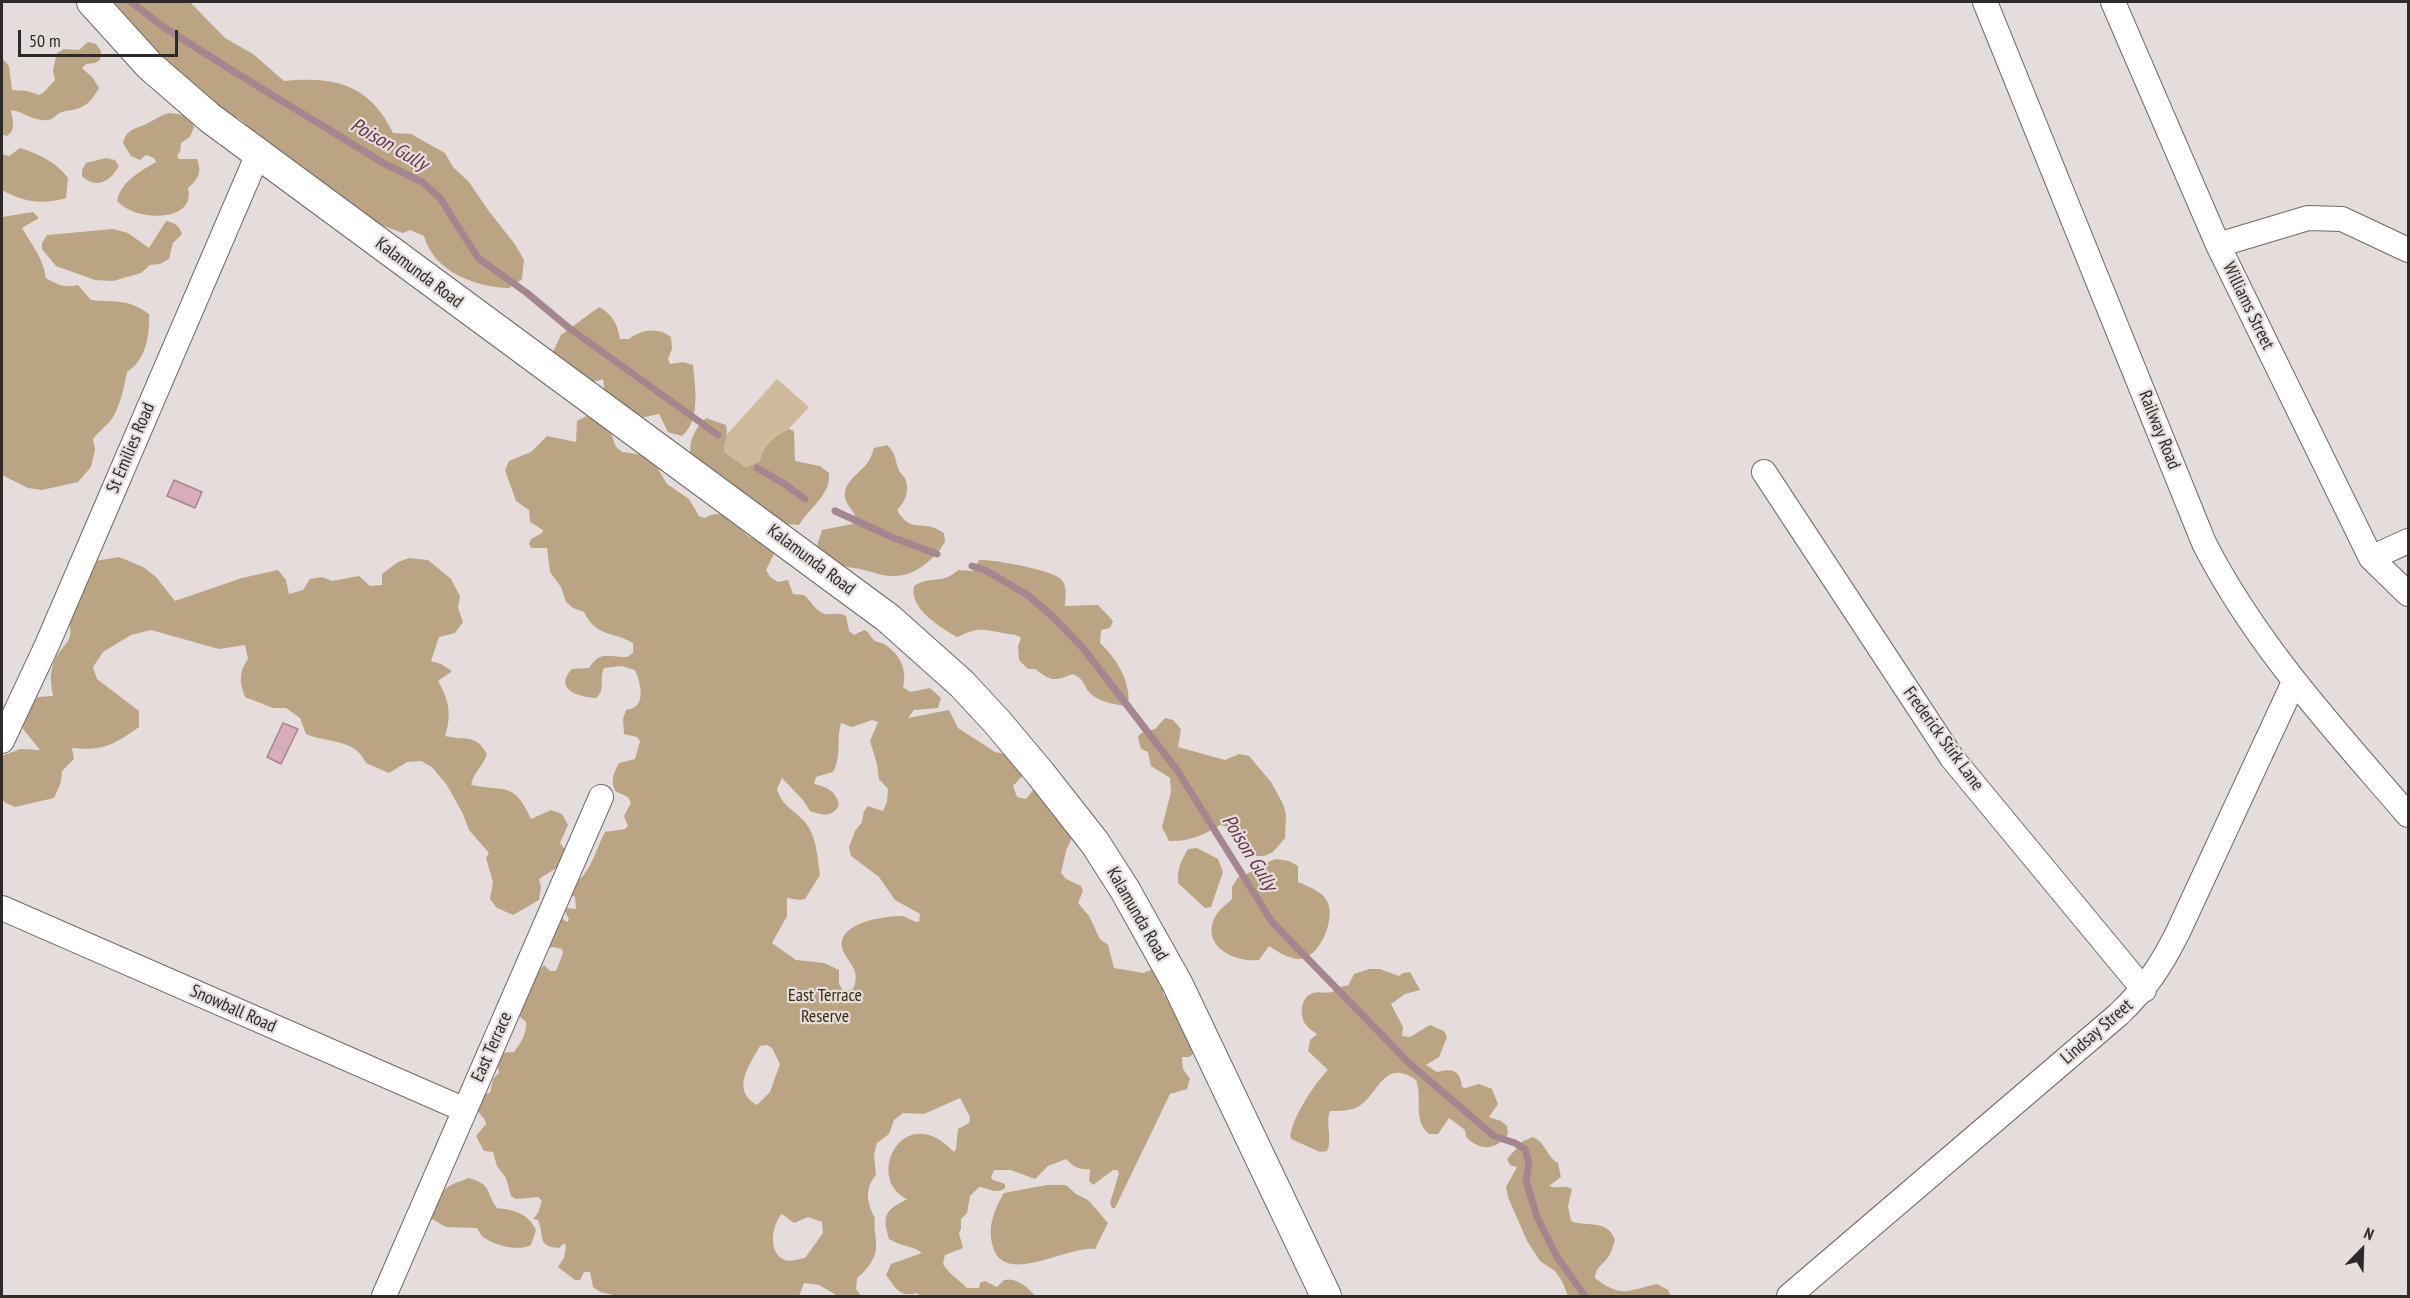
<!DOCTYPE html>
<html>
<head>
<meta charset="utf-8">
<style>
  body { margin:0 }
  #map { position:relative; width:2410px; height:1298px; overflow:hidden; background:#e4dddb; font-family:"PT Sans Narrow",sans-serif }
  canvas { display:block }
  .frame { position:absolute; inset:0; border:3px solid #2d2a29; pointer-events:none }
  .north { position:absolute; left:2332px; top:1220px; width:60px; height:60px; -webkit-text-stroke:4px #e4dddb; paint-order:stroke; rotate:23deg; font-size:16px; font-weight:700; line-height:24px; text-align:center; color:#2d2a29 }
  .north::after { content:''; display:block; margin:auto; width:21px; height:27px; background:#2d2a29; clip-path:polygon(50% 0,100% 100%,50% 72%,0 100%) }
  .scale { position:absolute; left:18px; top:30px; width:160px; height:27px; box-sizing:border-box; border:3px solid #2d2a29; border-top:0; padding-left:8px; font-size:18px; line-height:21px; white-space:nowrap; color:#2d2a29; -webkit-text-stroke:4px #e4dddb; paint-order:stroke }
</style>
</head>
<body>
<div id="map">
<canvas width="2410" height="1298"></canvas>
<div class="frame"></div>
<div class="north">N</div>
<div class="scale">50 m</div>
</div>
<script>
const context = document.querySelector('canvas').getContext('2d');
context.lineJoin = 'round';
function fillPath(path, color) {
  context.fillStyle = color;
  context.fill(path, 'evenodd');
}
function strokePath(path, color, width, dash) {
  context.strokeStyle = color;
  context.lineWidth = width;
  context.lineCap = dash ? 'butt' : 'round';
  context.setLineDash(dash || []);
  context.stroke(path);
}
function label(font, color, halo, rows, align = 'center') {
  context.font = font + ' "PT Sans Narrow",sans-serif';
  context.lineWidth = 4.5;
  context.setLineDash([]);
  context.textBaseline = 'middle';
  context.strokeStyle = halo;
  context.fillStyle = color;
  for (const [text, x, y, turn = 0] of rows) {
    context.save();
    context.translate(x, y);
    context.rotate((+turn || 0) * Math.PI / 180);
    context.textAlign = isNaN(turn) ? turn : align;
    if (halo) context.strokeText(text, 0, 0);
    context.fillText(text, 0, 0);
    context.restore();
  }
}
fillPath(new Path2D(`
  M777,379l32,28 -65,71 -31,-28z`), '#cfbb9c');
fillPath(new Path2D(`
  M97,2h93l35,36 28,16 31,27c50,-5 86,3 109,52l18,1 34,19 8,14 16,15 19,28 26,33 10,17 -2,19 -13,9c-34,-1 -75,-16 -85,-52l-14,-6 -7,3 -47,-17 -102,-79c-7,-14 -14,-21 -30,-23z
  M88,42l8,2 5,7 -1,9 -5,3 -9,1 -4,4 11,10 6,10c-6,10 -11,18 -23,21 -4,2 -10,1 -14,3 -8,3 -9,10 -20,8 -11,-1 -21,-9 -31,-10 1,10 6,20 -4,26l-5,-2v-76l7,8 3,24 15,1 12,4 5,-3 11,-12 -2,-10 4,-17 7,-4 15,1z
  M169,113c13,1 20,2 25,14l-4,10 -9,6 -1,9 -3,4 2,3h18c5,14 2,19 -9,29 9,35 -53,34 -71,13 3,-18 23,-30 39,-39l-2,-4 -8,-3 -6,5 -9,-4 -8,-13c4,-16 15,-14 27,-21 7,-4 12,-7 19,-9z
  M20,148c19,6 36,14 48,30l-2,20c-24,7 -43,4 -64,-8v-36l7,2z
  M106,158l9,2 4,6c-8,15 -23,24 -37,10v-6l4,-7z
  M33,212l6,6 -17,10c10,17 21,30 24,50 11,7 19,10 32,7l13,15c26,3 36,-2 58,14 1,21 -3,46 -22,58 -3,15 -6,31 -14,45 -5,8 -14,14 -20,22l2,11 -4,17 -13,15 -36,8 -14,-2 -26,-13v-258z
  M166,221c9,2 13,4 16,13l-9,9 -4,16 -9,5 -10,1 -9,8 -28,8 -18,-1 -39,-14 -14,-17v-6l5,-8 66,-6 15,4 21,15z
  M599,307c14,8 18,16 21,32h9c12,-10 30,-12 42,-2l1,12 -4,10 2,5 13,-2 10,3c2,22 8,55 -11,71l-14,-4 -9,-18 -28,6 -25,-20 -3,-21 -6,2h-24l-22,-25 10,-21z
  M587,416l23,14 6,17 6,5 22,3 11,9 12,20 22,15 10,17 6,2c20,-13 30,8 45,19 4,3 9,3 13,5 4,3 8,7 12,10l-9,18 4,7 8,5 10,-2 5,14 11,1c7,6 13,18 22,19 8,1 12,-2 20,2l3,15 5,4 10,-5c6,2 5,6 10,10 2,2 6,2 8,3 17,9 26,26 21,44l7,5 20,-4 11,10 -3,10 -24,2 -6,8 41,-8 9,18 37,24 16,3 15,17 -13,14 4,11 9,2 8,-10 40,45 -8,17 -5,22 5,6 15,7 2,5 -5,12 11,13 11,23 8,6 6,23 29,5 13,-5 14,14 -7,10 1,4 9,-1 25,55 -9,7h-7l1,12 7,10 -3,10 -17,5 -55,114h-3l-2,-5 9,-30 -2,-3h-4l-20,15 -4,-4 1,-12c-12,1 -16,-2 -24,-10l-18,7 -13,13 -24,-9h-17l-3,7 2,3 12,4v4c-9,7 -16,0 -26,-1l-9,9 -3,17 -6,6v10l-2,4 4,15 -18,7 -2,9c6,10 16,16 24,24h12l1,-5 5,-2 12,6 7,-7c12,-3 24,7 31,16h-115l-3,-3c-18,5 -21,-5 -31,-18l5,-11 31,-11c-8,-7 -23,-7 -33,-14 -7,-25 -4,-28 18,-40 -43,-20 -4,-101 47,-47l2,-3 2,-20 11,-6 1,-6 -10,-19 -36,16 -21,-1 -9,7 -5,14 -12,9 -3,12 2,20c-12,14 -9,28 -1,43 -2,11 2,20 1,31 -1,11 -11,23 -19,29l-1,11 5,7h-23l-19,-11 -15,-2 -5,13h-181l-18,-4 -7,-5 -3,-15h-6l-4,8h-5l-17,-13 6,-9 2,-12 -2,-3 -5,5c-23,-2 -14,-11 -21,-28l-5,-1 5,-6 4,-12 -4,-4 -22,2 -5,-3 -5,-18 -9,-12 -4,-14 -9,-1 -8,-15 10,-12 -1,-4 -10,-12 -4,-12 19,-3 3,-14 6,-6 -1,-5 -5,-3 5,-12 16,-1c7,-9 13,-19 12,-30l-9,-8 20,-42 7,-7 6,6h6l7,-18 -1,-4 -9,-2 -9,2 15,-33 8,6 2,-2 -4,-9 1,-3 10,1 -1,-12 -5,-2v-10c20,-7 25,-35 35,-53l20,-3 3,-3 -4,-10 7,-13 -3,-6 -13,-6c-5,-10 -1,-19 4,-28l16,-4 5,-18 -3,-4 -13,-3 -1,-15 3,-9c4,-1 8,-2 10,-4 9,-7 3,-28 -1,-36l-13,-4 -18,2c-5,10 2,22 -8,30 -18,-1 -43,-9 -24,-29l17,-1c11,-18 20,-11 38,-11l6,-4v-10c-21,-12 -37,-6 -49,-31l-11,-4 -7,-6 -5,-15 -11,-15 -3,-24h-16l-2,-4 2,-5 11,-6 1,-3 -13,-8 -1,-12 -13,-9 -11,-31 4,-9 22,-9 16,-16 29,6 1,-21zM872,720l6,2 -8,19 7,23 2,15 9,10 -1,13 -4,9 -15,-5 -4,5 -2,11 -7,9 -6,16 2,9 28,21 16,23 25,14 -1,8c-6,0 -12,-5 -17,-6 -16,0 -64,6 -60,31 2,13 21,22 11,42l-9,3 -5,-8v-14l-15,-7 -28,-3 -24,-17 15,-27v-18l13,2 5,-1 15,-24c-3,-19 -3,-39 -16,-54 -11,-12 -22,-15 -27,-32l5,-11 21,22 7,11c11,4 23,7 29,-6 -3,-14 -12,-18 -25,-21l2,-7 17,-5c9,-16 3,-32 8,-49l11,4zM767,1045l5,3 8,16 -10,28 -13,13c-27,-15 -7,-41 3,-59zM782,1214l12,9 14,-6 14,5 1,11 -18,25c-6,1 -14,4 -20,2 -18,-7 -13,-36 -3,-46z
  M706,418l20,7c3,15 -3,16 -2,27l22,16 14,-7c4,-17 14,-24 29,-32l5,2 1,30 25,5 9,7c2,22 -19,34 -30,52l-13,-1 -9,-5 -86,-61c-3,-16 3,-29 15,-40z
  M887,445c9,8 8,15 12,26 1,1 5,6 6,7 5,12 1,23 -8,32 14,25 25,8 47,23l1,9c-11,18 -31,35 -53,34 -11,0 -22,-5 -32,-7 -18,-2 -34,-7 -43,-23l5,-16 31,-6 2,-9c-2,-4 -6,-8 -8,-12 -9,-19 13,-29 21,-41 3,-4 4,-9 6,-14z
  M119,557l24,10 13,10 19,24 67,-23 36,-8 8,10 3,14 14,-4 7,-11 12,-2 10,4 27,-5 11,10 12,-1v-11l16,-12 11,-4 19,2 23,19 9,17 -2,12 5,14 -8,11 -16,4 -8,24 10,3 11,7 -14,10c11,19 14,34 7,55 19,5 31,-3 42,18 -5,14 -13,17 -16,31 35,7 43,-4 60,34l20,-9 11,4 6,11 -8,18 8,10 -7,12 -22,14 2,8 -2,13 -26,15 -16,-7 -7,-9 3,-17 -7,-24 3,-5 -20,-23 -6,-16 -16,-29 -15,-18 -11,-6 -14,1 -18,11 -23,-10c-11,-25 -40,-20 -60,-29l-6,-16 -14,-10h-13l-28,-11c-6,-15 -6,-25 3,-38l-3,-14 -26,4 -68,-19 -20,5 -28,17 -10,15 4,12 42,32v16c-25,18 -36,24 -67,21l2,11 -12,12 -1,11 -7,16 -39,9 -11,-5 -2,-5v-41l18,-7 20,1 -17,-21 2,-18 13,-14 15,-1c-2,-12 -4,-22 1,-34 9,-21 24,-20 12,-46l23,-54z
  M979,560c14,-1 73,10 82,19 7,8 4,18 4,27l33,-1 15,16 -3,7 -9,2 -1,13c17,16 32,40 28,64 -11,-3 -26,-4 -36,-12 -9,-8 -6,-15 -19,-21 -19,7 -21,8 -38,-5h-7l-9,-9 -1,-14 3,-8c-6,-5 -11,-3 -18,-5 -21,-4 -25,-6 -46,4 -17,-10 -48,-28 -43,-51 17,-11 29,-1 44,-16l15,1z
  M1165,718l8,2 8,9 -3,18 47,13 14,-6 10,2 22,26 12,22 3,10 -1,24 -12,14 -9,4h-11l-16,-11v-7l-6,-10 -11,-3c-16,10 -32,17 -51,16l-7,-14 9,-35 -1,-14 -19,-12 -3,-14 -7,-3 -3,-12 3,-4 14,-4z
  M1197,848l21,11 5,13 -12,35 -6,1 -27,-25c-1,-14 3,-22 10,-34z
  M1276,859l13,2 9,5v16c11,5 25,9 30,21 7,17 -8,55 -29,56 -10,0 -21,-7 -30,-13l-10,14c-24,3 -59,-14 -44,-43 4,-8 11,-12 17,-18v-12l6,-10c14,-3 24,-14 38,-18z
  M1369,969h11l19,7 4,-3 7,-1 10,18 -15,4 -14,10 12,23 -1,9 8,1 20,-12 14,6 3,6 -8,20 -13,8 11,7c16,-4 23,-2 25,15l3,1 14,-4 13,5 6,15 -9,13 12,4 6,5 1,8c-12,17 -28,17 -42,3l-1,-7 -16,-12 -11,16h-9c-17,-15 -6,-35 -13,-54 -32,-23 -38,15 -57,26 -8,5 -20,5 -29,5 -5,13 3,28 -3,40l-7,1 -29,-13c-4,-14 25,-58 37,-69l-20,-19 2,-11 7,-6c-3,-2 -8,-5 -11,-9 -7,-9 -6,-28 7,-32 6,-2 12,1 19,-1 7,-2 8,-7 16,-6l6,-12z
  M1533,1137c13,6 14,20 25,26l3,14 -12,9c8,3 17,-1 23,3l-4,17 3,15c17,7 36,-3 44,19 -2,5 -3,11 -6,16 -5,8 -14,11 -14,22 26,20 32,13 62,6l11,6 3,6h-103l-6,-15 -7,-10 -15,-10 -13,-20 -19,-44 -2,-10 11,-20 -7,-2 -3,-6 16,-18z
  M469,1178c24,7 16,14 28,30 17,2 31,5 39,22l-5,15c-12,7 -38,0 -48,-8 -3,-3 -4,-6 -6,-9l-31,-1 -19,-11c12,-24 15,-29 42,-38z
  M1047,1185h19l10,9 12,6 20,23 -13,26c-27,-4 -91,38 -102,-2 -6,-20 1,-37 11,-54z`), '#bba483');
const water = new Path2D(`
  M174,480l28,12 -7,16 -28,-12z
  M283,723l15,6 -17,35 -14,-7z`);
fillPath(water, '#d8acba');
strokePath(water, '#a5858e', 1.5);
strokePath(new Path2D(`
  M131,2l34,26 68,43 152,93 37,18 18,16 38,60 49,35 42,35 149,107
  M757,468l26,15 22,16
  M835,511l59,27 43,16
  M972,566l13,4 44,26 23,20 31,32 94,122 95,152 137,141 85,73 21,7 10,6 4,14 -3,18 11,36 20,40 28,39`), '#a5858e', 7);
const minor = new Path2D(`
  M1985,2l219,541c52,102 130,186 204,272
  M2113,2l105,243 153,313 37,36
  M2218,245l90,-27 34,1 66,31
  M1764,472l188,286 192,232
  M2371,558l37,-17
  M2,741l45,-96 211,-491
  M2,908l463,202
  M384,1296l217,-499
  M1789,1296l330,-282c28,-27 42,-48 59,-82l116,-250`);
const major = new Path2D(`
  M92,2l58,64 60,52 678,500 74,66 36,39 42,50 55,70 30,47 52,93 149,313`);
strokePath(minor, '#706a68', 26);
strokePath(major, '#706a68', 32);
strokePath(minor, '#fff', 24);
strokePath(major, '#fff', 30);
label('18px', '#2d2a29', '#e4dddb', [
  ["Kalamunda Road",419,273,37],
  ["Williams Street",2248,306,64],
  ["Railway Road",2159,430,68],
  ["St Emilies Road",131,448,-67],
  ["Kalamunda Road",811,560,37],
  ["Frederick Stirk Lane",1943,739,54],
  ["Kalamunda Road",1137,914,60],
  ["Snowball Road",233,1009,24],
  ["Lindsay Street",2097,1032,-41],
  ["East Terrace",492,1047,-66]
]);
label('18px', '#3c2b0e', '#e4dddb', [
  ["East Terrace",825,996],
  ["Reserve",825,1017]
]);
label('italic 20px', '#693147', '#e4dddb', [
  ["Poison Gully",389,145,30],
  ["Poison Gully",1249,853,58]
]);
</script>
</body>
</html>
